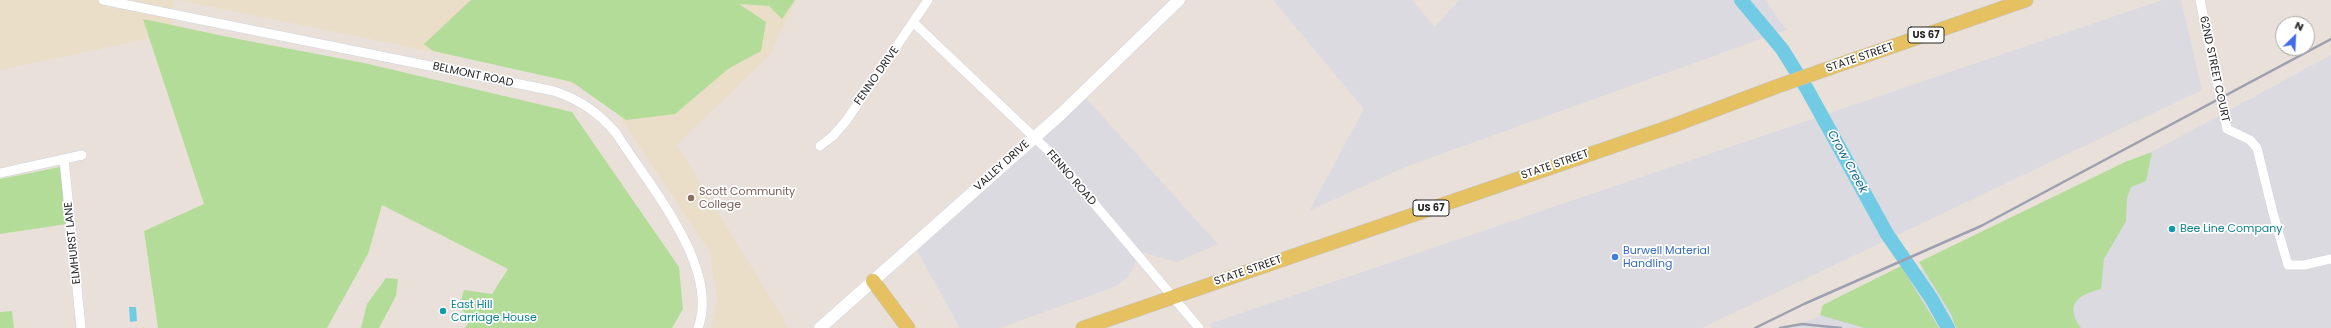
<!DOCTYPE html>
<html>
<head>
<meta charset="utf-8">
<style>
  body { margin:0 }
  #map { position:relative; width:2331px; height:328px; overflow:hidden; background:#e9e1d9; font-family:Poppins,sans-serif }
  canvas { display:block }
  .north { position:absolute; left:2275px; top:16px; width:40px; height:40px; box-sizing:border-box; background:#fff; border:1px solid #a9a9a9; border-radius:50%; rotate:24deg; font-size:11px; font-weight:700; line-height:16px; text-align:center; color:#272727 }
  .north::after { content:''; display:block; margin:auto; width:14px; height:18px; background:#4369ec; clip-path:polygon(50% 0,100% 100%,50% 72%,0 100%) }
</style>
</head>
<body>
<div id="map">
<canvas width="2331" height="328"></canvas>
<div class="north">N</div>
</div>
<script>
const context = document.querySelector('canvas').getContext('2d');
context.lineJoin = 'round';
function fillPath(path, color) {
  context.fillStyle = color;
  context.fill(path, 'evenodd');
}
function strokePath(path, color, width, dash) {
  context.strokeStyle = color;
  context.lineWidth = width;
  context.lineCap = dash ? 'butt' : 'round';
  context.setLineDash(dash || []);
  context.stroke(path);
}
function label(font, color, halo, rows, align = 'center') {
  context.font = font + ' Poppins,sans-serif';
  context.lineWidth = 3.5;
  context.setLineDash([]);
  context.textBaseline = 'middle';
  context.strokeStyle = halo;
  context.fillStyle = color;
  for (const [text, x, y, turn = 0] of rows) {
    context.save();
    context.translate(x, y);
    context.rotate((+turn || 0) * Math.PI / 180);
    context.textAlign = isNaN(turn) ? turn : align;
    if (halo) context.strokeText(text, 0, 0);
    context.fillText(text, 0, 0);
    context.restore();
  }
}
fillPath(new Path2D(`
  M1273,0h139l23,27 24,-27h307l20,30 -378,136 -99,45 55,-102z
  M2162,0h19l21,90 -500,238h-490l-3,-4z
  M2331,55v273h-265l-8,-31 53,-123z
  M1086,98l132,146 -41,18 -36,-10 -13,25 -11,9 -117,42h-40l-43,-77z
  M1940,261l56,67h-204z`), '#dcdae1');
fillPath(new Path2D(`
  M0,0h174l-3,34 -171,36z
  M177,0h619l-26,55 -93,90 112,183h-78l6,-29 -8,-48 -94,-141 -28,-20 -34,-14z`), '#eadec9');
fillPath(new Path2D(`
  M471,0h324l-13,19 -13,-13 -30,-2 27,18 -5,29 -33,18 -53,45 -49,6 -54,-38 -139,-31 -9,-7z
  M143,19l95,20 126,24 208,49 107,155 4,42 -11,19h-207l6,-9 -12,-12 5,-17 28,4 16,-25 -126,-64 -14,49 -41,74h-169l-14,-97 60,-27z
  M2152,152l-6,29 -15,6 -4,11 -1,23 -22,38 -3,30c-23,6 -37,15 -20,39h-125l-5,-14 -32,-52 206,-100z
  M60,167l7,57 -67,10v-55z
  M1901,266l38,62h-75l-44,-13 3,-10z
  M386,278l12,1 -2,17 -17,32h-18l6,-24z
  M12,311l2,17h-14v-16z`), '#b3dc99');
fillPath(new Path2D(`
  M129,307h7l1,14 -7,1z`), '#72cbe5');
strokePath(new Path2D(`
  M1741,0l41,49 25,40 80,145 44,64 17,30`), '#72cbe5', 14);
const street = new Path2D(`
  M103,0l451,91c26,9 44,21 62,42 31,50 105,134 82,195
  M2200,0l27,129 23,11 7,8 16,65 15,52h16l27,-6
  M914,23l141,134 144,171
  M820,146l13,-10 13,-15 82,-121
  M64,159l17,169
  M0,173l82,-18`);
const secondary = new Path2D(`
  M820,328l241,-214 118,-114`);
const primary = new Path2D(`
  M873,281l35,47
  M1083,328l589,-202 106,-40 248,-86`);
strokePath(street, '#cfd3df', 10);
strokePath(secondary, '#cfd3df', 13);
strokePath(primary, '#c3c3c3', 15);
strokePath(street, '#fff', 9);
strokePath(secondary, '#fff', 12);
strokePath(primary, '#e5c161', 14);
strokePath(new Path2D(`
  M1755,328l49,-24 177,-78 350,-187
  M1780,328l22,-4 39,4`), '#9da0b0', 2.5);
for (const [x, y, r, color] of [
  [691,198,4,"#8d6e63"],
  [2172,229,4,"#0f9aa8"],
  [1615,257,4,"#3f7fe0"],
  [443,311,4,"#0f9aa8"]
]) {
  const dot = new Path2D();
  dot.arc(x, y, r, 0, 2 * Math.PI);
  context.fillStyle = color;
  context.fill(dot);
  strokePath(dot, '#fff', 1.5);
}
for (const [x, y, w] of [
  [1926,35,36],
  [1431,208,36]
]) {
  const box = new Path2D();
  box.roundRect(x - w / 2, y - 8, w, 16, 3);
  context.fillStyle = '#fff';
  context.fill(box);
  strokePath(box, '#272727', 1);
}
label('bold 10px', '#272727', null, [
  ["US 67",1926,35],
  ["US 67",1431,208]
]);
label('11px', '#272727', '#fff', [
  ["STATE STREET",1860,58,-19],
  ["62ND STREET COURT",2214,69,78],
  ["BELMONT ROAD",473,75,12],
  ["FENNO DRIVE",877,76,-55],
  ["STATE STREET",1555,165,-19],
  ["VALLEY DRIVE",1002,166,-42],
  ["FENNO ROAD",1071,178,49],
  ["ELMHURST LANE",73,243,-96],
  ["STATE STREET",1248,271,-19]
]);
label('11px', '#785e54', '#fff', [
  ["Scott Community",699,192],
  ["College",699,205]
], 'left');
label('11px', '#0d838f', '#fff', [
  ["Bee Line Company",2180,229],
  ["East Hill",451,305],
  ["Carriage House",451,318]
], 'left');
label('11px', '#366cbe', '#fff', [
  ["Burwell Material",1623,251],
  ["Handling",1623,264]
], 'left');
label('italic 12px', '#16688c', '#fff', [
  ["Crow Creek",1847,162,61]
]);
</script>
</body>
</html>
